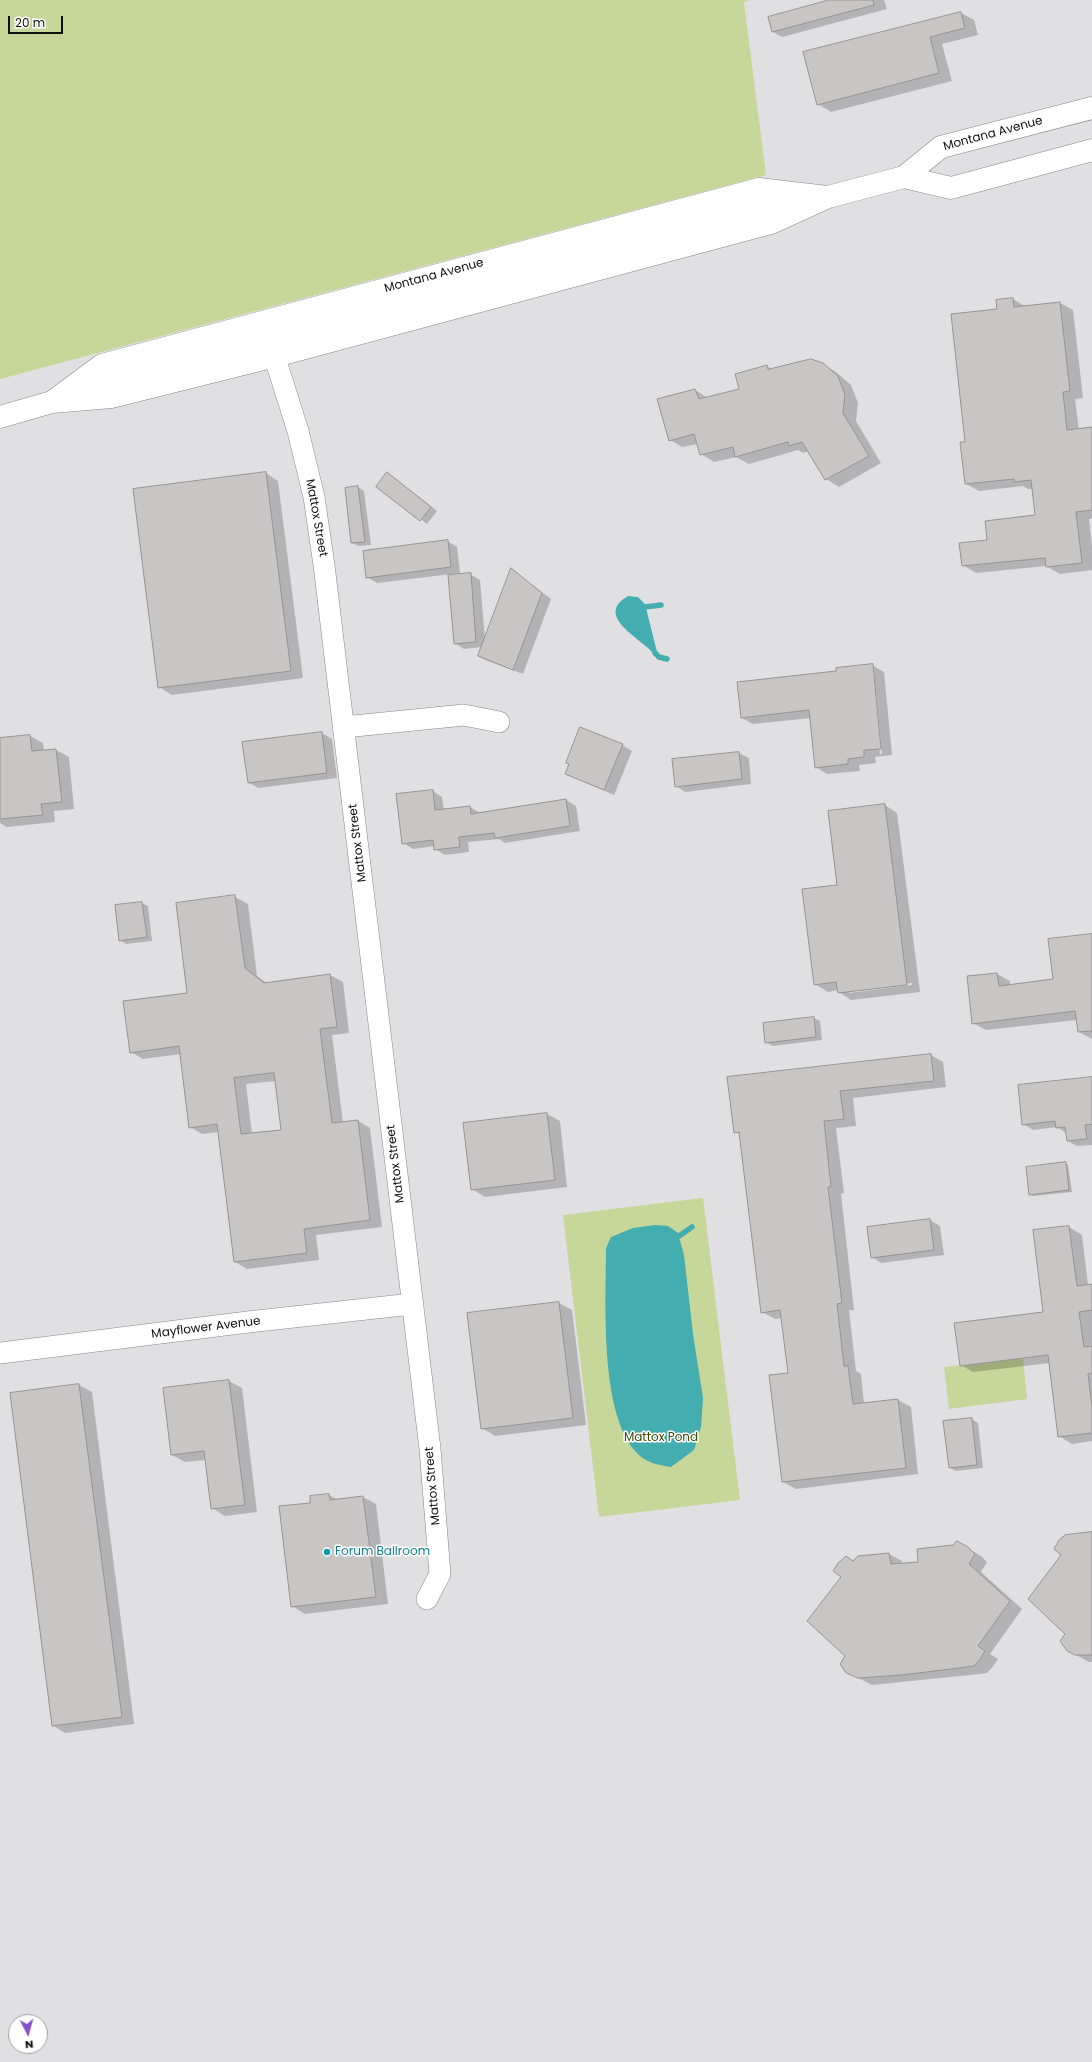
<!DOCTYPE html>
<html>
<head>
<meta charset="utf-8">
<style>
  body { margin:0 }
  #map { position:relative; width:1092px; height:2062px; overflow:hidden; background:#e0e0e3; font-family:Poppins,sans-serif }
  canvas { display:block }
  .north { position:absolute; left:8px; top:2014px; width:40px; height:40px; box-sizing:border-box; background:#fff; border:1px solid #9f9f9f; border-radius:50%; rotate:174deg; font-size:11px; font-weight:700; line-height:16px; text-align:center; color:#0f0f10 }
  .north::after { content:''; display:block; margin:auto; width:14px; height:18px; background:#8651c9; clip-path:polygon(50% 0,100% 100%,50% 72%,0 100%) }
  .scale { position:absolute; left:8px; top:16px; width:55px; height:18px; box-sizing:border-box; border:2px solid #0f0f10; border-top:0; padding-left:5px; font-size:12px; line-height:14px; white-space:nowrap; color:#0f0f10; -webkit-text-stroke:3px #fff; paint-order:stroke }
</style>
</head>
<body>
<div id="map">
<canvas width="1092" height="2062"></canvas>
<div class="north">N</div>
<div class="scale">20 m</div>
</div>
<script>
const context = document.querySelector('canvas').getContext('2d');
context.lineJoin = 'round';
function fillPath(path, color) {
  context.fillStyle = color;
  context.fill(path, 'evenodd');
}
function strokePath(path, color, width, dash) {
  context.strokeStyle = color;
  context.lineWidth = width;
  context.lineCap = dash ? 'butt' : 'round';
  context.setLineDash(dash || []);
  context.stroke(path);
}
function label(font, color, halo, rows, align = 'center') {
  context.font = font + ' Poppins,sans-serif';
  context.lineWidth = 3;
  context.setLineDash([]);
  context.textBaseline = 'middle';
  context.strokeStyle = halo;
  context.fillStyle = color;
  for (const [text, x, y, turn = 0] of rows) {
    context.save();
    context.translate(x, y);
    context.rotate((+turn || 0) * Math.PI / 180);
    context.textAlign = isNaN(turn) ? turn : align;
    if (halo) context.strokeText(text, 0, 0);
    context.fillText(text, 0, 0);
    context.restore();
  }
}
fillPath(new Path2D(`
  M0,0h750l-6,2 22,173 -766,204z
  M703,1198l37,302 -141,17 -36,-302z
  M1023,1358l4,41 -78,10 -5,-42z`), '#c7d699');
fillPath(new Path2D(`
  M628,596l10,1 7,7 12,48 -4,1c-11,-14 -60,-37 -25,-57z
  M655,1225l13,1 10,7 6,22 9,79 10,64 -2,29 -7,23 -23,17c-13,-2 -25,-4 -35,-15 -37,-40 -30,-152 -30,-204l5,-11 22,-9z`), '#44adb0');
fillPath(new Path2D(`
  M833,0h51l3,9 -105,28 -9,-5z
  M961,13l13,7 4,15 -36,9 10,37 -121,31 -13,-8z
  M1013,299l13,8 34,-4 13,7 10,88 -8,1 4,31 13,-2v91h-3l3,27v24l-32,4 -14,-8 -70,7 -13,-8 73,-49 -3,-27h-5l-5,-3 -44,5 -13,-7v-41l32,-133 -1,-9z
  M822,364l14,8 15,13 7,18 -2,18 25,42 -42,24 -13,-8 -17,-28 -6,2 -5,-3 -49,14 -13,-7 -22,5 -13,-8 -3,-10 -16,3 -12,-7 25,-50 13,8 32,-8 27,-24 5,3z
  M266,473l12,8 25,197 -131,17 -13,-8z
  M393,477l44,34 -10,13 -50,-37z
  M358,487l6,4 7,54 -13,1 -6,-3z
  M447,541l10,6 3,26 -83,10 -10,-6z
  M511,569l40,30 -28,75 -35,-13 -9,-5 3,-9 -18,2 -9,-6 15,-69 10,6 5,59z
  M872,665l12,7 8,83 -17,2 1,6 -17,2 1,6 -33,3 -11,-7 -5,-49 -58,6 -11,-6zM872,671h2l8,83h-2z
  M322,733l10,6 5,39 -79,10 -10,-6 -4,-39z
  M30,736l13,7 1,8 12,-1 13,7 5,52 -20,2 1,11 -48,5 -7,-4v-84z
  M622,745l10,6 -18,44 -48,-21z
  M739,753l10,5 2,26 -66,8 -9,-6z
  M433,791l9,6 2,13 26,-3 10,6 86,-13 10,6 4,25 -75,12 -6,-4 -31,3 1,10 -24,3 -10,-6v-3l-22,3 -10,-6z
  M885,805l12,8 23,179 -69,8 -12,-8 -1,-2 -10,2 -13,-8 23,-98zM912,983v2l-63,8v-2z
  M235,897l13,7 9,72 10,7 63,-8 13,7 6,51 -17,2 11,88 15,-2 12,7 12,99 -66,8 3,25 -72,9 -12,-7 -16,-130 -17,2 -12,-7 -9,-73 -38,5 -12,-7 57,-58 -11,-90zM276,1081l6,49 -30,4 -6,-50z
  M142,903l6,3 4,35 -26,3 -6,-4z
  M1092,936v103l-13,-7 -2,-12 -91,10 -13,-7 24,-49 13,7v4l44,-5z
  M814,1018l6,3 2,19 -49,6 -7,-4z
  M931,1055l12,7 3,25 -93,11 3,28 -20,2 8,65 -3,1 13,116h-5l7,61 5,3 3,30 34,-4 13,7 7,67 -122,15 -13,-7 6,-108 -7,-56 -7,1 -13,-7 -21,-177 -6,-3z
  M1092,1078v67l-15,1 -9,-5 -2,-8 -9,-6 -24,3 -10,-6z
  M547,1114l13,7 7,66 -82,10 -13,-8z
  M1066,1163l2,2 4,27 -39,4 -3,-2z
  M930,1220l10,6 4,29 -63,8 -9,-6 -4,-29z
  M1069,1227l13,8 6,50h4v156l-20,3 -13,-8 -9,-73 -77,9 -12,-7 83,-52 -10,-82z
  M559,1303l13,7 14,115 -91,11 -13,-8z
  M229,1381l13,7 15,124 -32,4 -13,-8 -6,-48 -21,2 -13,-7 -8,-66z
  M79,1385l13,7 42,332 -69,9 -13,-8 -41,-331z
  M972,1419l6,4 5,45 -27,3 -6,-3z
  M329,1495l9,5 25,-3 13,7 12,100 -83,10 -13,-8 20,-103 -1,-6z
  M1092,1533v129h-3l-22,-12v-16z
  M957,1542l24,14 6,6 -6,10 41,37 -32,45 8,5 -6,9 -5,5 -7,1 -108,11 -25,-13 -1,-16 8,-94 35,-8 13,7v3l17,-2 34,-16z`), '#0003');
strokePath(new Path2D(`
  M645,607l16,-2
  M655,653l4,4 8,2
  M679,1236l13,-9`), '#44adb0', 5.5);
const building = new Path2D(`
  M829,0h44l1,5 -102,27 -4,-15z
  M961,12l4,16 -35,9 9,36 -122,32 -14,-53z
  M1013,298l1,9 46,-5 10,89 -7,1 4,38 25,-3v83l-16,2 6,51 -36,4 -1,-9 -83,8 -3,-23 28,-3 -2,-19 50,-6 -4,-35 -17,2v-3l-49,5 -5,-42h5l-14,-128 46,-5 -1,-9z
  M811,359l12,4 15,13 7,19 -2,18 26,43 -44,24 -23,-38 -13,4 -1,-4 -53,15 -2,-10 -33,8 -6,-21 -25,7 -12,-42 38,-10 4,10 40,-10 -4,-15 32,-9 1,4z
  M266,472l25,199 -133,17 -25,-199z
  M387,472l44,35 -11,14 -44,-34z
  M358,486l7,56 -14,1 -6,-55z
  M448,540l3,27 -85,11 -3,-27z
  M511,568l31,25 -29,77 -35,-14z
  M471,573l5,69 -22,2 -6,-69z
  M873,664l8,85 -17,1v7l-16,2v5l-33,4 -6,-58 -68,8 -4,-36 99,-11v-3z
  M580,727l43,17 -19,46 -39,-16 4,-10 -3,-1z
  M322,732l5,41 -79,10 -6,-41z
  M30,735l2,16 24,-2 6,53 -21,2 2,11 -43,4v-81z
  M739,752l3,27 -67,8 -3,-28z
  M433,790l2,20 35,-4 1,8 95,-15 4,27 -75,12 -1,-5 -35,4 1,10 -26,3 -1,-10 -31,4 -6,-50z
  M885,804l22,181 -69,8 -2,-11 -22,3 -12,-96 35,-4 -9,-74z
  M235,895l10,73 19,15 66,-9 7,53 -17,2 12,94 26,-3 12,100 -66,9 3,24 -73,9 -17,-138 -28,4 -10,-82 -49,7 -7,-52 64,-8 -11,-90zM274,1073l7,57 -40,4 -7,-56z
  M142,902l5,35 -28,4 -4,-36z
  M1092,934v97l-14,1 -3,-21 -103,13 -5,-48 30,-3 2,13 54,-7 -5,-40z
  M814,1017l2,20 -51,6 -2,-20z
  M931,1054l3,27 -94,10 4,28 -20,2 7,66h-3l14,116 -5,1 7,62h4l5,38 45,-5 8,69 -124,14 -13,-107 19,-2 -8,-63 -19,3 -22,-181 -5,1 -7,-56z
  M1092,1077v47l-7,1 2,14 -20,2 -2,-14 -9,1 -1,-7 -33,4 -4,-40z
  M547,1113l8,67 -84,10 -8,-67z
  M1066,1162l3,28 -40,5 -3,-28z
  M930,1219l4,31 -63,8 -4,-31z
  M1069,1226l8,60 15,-2v26l-13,2 5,35 8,-1v27l-4,1 4,33v26l-34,4 -10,-82 -88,11 -6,-43 89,-11 -10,-82z
  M559,1302l14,116 -92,11 -14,-116z
  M229,1380l16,125 -34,4 -7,-58 -33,4 -8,-67z
  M79,1384l43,333 -70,9 -42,-333z
  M972,1418l5,47 -28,3 -6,-47z
  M329,1494l1,6 33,-4 13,101 -85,10 -12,-101 31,-3v-7z
  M1092,1532v123h-17l-8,-4 -7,-10 5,-7 -37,-35 33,-44 -7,-6 5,-9 6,-5z
  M957,1541l11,6 7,7 -6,10 41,37 -32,45 7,5 -6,10 -5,5 -7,1 -65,8 -44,3 -12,-5 -6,-9 5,-8 -38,-35 34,-44 -8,-6 5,-8 8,-7 7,5 5,-5 31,-3 2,11 27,-2 -1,-13 36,-4z`);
fillPath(building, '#c8c5c5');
strokePath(building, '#959292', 1);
const street = new Path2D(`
  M269,339l29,92 16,66 10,68 106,884 10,125 -13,25
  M344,727l120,-12 35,7
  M0,1353l248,-31 164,-18`);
const highway = new Path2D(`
  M904,177l47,11 141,-38
  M77,389l717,-191
  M52,402l50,-37 657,-176 68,8
  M0,417l52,-15 59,-5 164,-41 496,-133 57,-26 76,-20 37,-30 151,-39`);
strokePath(street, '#868689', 22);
strokePath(highway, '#868689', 23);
strokePath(street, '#fff', 21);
strokePath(highway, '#fff', 22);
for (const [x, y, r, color] of [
  [327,1552,4,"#0f9aa8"]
]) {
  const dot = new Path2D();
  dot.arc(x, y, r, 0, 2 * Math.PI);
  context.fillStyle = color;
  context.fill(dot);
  strokePath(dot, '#fff', 1.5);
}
label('12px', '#0f0f10', '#fff', [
  ["Montana Avenue",993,134,-15],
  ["Montana Avenue",434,276,-15],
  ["Mattox Street",316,518,80],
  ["Mattox Street",358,843,-97],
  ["Mattox Street",396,1164,-97],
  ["Mayflower Avenue",206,1328,-7],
  ["Mattox Street",433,1486,-95]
]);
label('12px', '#3f4900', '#fff', [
  ["Mattox Pond",661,1438]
]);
label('12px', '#0d838f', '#fff', [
  ["Forum Ballroom",335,1552]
], 'left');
</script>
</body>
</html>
